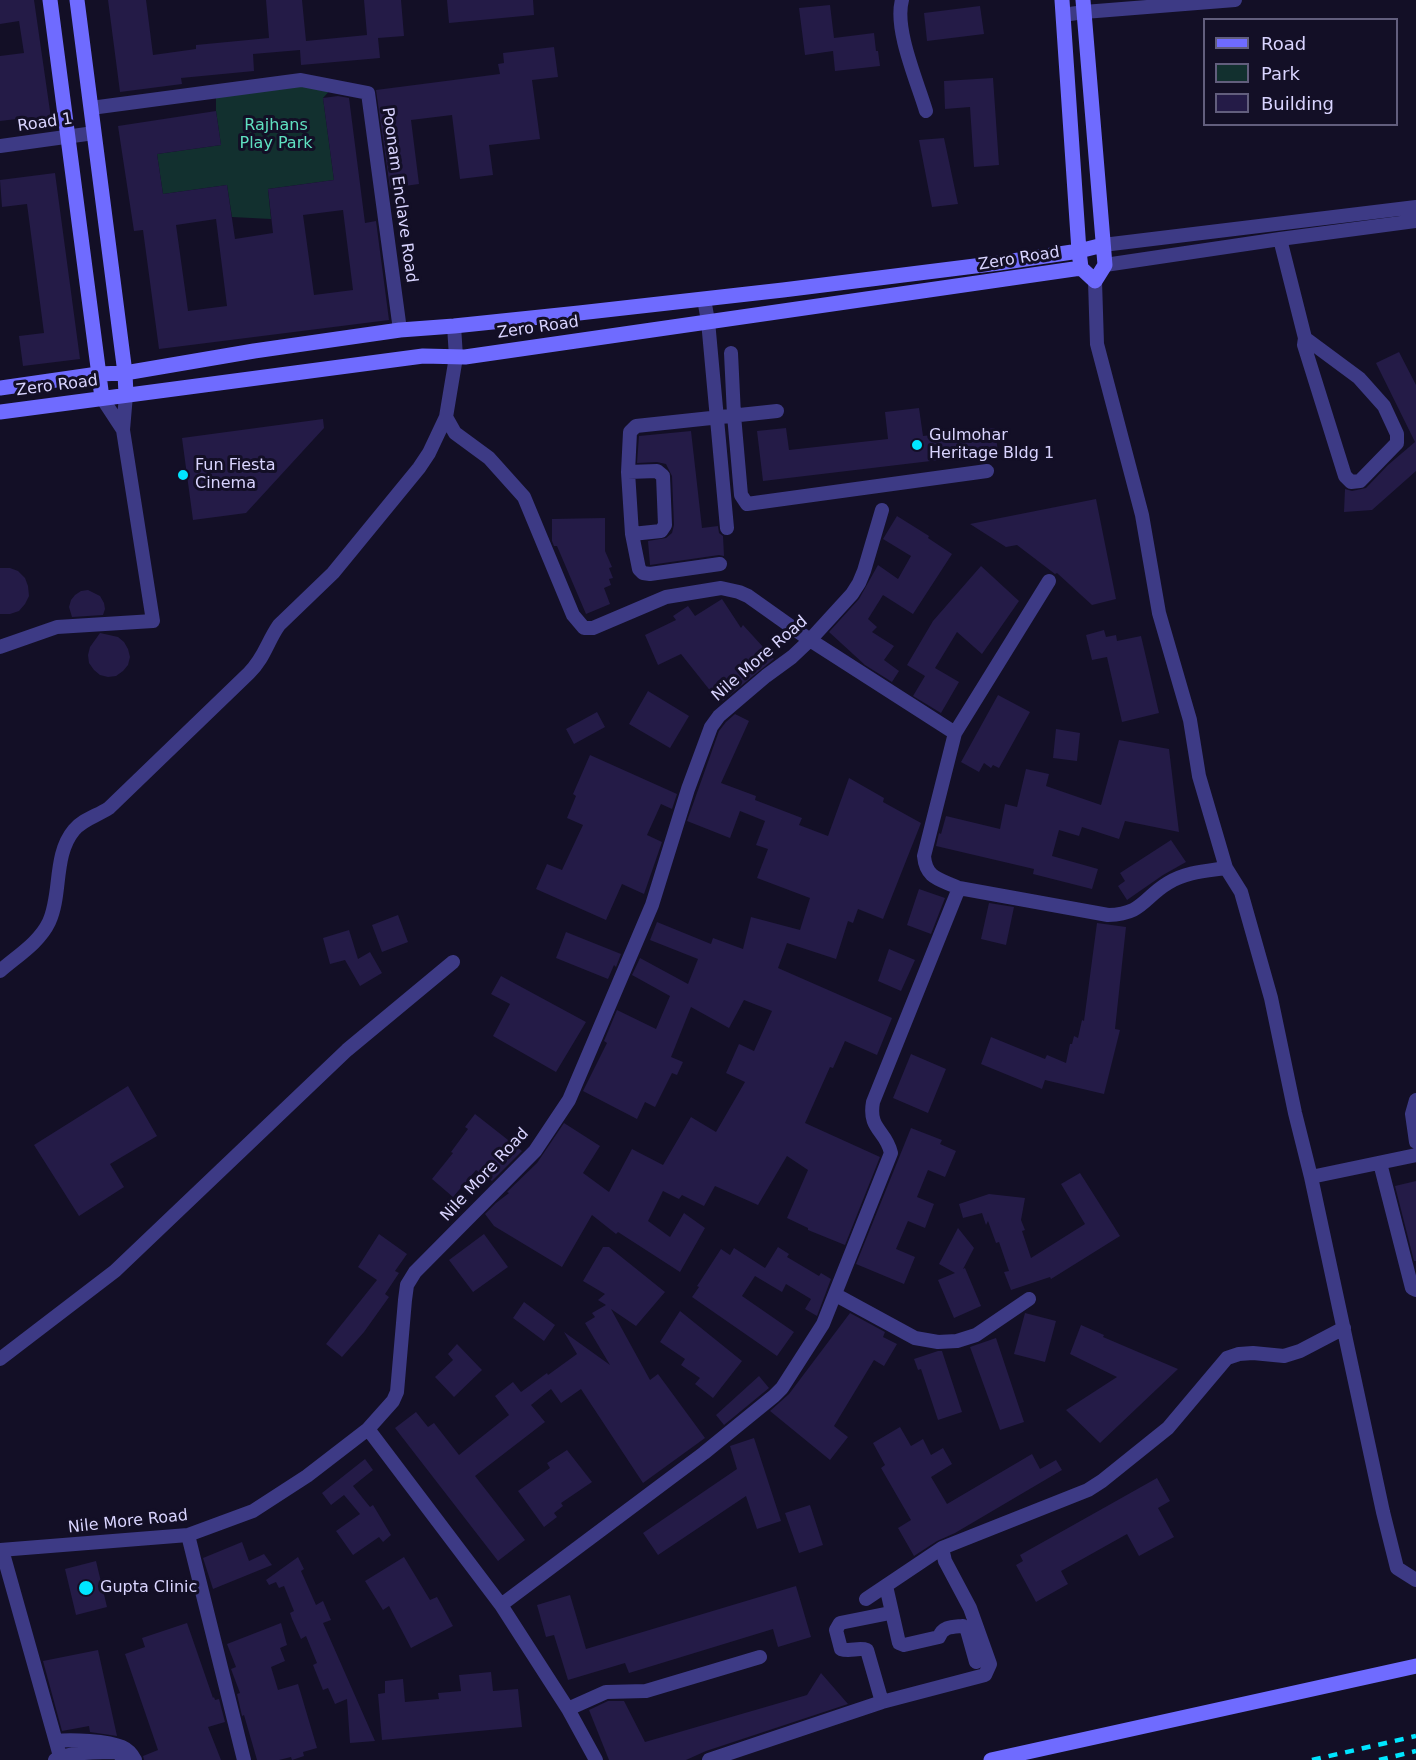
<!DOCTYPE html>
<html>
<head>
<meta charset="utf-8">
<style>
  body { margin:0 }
  #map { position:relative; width:1416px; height:1760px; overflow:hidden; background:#130f26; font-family:"DejaVu Sans",sans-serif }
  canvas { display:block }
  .legend { position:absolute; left:1203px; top:18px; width:195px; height:108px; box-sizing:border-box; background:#130f26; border:2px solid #625e7d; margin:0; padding:8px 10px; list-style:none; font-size:18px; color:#d9d4ff }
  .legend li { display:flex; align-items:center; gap:12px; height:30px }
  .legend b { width:30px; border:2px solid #625e7d }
</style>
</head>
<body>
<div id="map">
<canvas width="1416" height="1760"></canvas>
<ul class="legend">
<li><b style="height:8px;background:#6f6bff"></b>Road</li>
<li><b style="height:16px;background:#12302f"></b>Park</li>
<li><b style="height:16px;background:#241b47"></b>Building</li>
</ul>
</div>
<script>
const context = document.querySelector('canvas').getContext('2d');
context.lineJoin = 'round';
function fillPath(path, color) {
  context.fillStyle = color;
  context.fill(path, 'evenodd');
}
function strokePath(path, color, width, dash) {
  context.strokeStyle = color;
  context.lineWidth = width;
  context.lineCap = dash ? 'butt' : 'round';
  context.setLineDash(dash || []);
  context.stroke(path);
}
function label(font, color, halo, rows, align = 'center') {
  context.font = font + ' "DejaVu Sans",sans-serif';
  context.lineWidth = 6;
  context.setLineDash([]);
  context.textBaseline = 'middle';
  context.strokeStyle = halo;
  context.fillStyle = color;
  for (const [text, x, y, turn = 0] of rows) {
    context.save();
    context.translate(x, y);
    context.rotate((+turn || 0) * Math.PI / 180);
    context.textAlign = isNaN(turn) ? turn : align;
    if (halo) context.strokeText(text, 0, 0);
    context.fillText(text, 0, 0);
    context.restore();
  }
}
fillPath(new Path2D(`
  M301,80l33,6 -11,12 11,82 -66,9 3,30 -39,-2 -5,-32 -64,9 -6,-40 64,-9 -5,-34v-20z`), '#12302f');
fillPath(new Path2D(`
  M0,0h34l18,125 -17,3 -2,-11 -33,4v-65l24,-3 -5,-32 -19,3z
  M108,0h38l7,55 43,-6v-4l73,-7 -3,-38h36l4,41 61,-6 -3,-35h37l3,36 -26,2 2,20 -79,7 -1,-15 -47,4 1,17 -73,7 1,6 -62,8z
  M447,0h86l1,15 -85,8z
  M830,5l4,33 40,-5 2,18h2l2,15 -45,5 -2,-20 -28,4 -6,-47z
  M980,6l4,28 -57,7 -3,-28z
  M554,47l4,30 -26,3 8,59 -51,6 4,30 -33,4 -8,-64 -41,5 8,64 -29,4 -14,-98 124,-16 -2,-10 6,-1 -1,-10z
  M993,78l6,87 -25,2 -4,-60 -25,2 -1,-28z
  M338,96l11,2 16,125 11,-2 13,99 -230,29 -16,-119 -9,1 -16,-105 98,-15 5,34 -64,9 6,40 64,-9 8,54 38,-6 -5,-44 66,-9 -11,-82zM343,210l10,80 -39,5 -11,-80zM216,219l11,87 -39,5 -12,-86z
  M944,138l14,66 -26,3 -13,-67z
  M55,173l25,186 -57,7 -4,-30 25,-3 -17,-129 -25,3 -2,-27z
  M1399,352l17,33v86l-44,39 -28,2 1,-23 7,2 14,-3 22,-23 27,-23 -39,-79z
  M919,408l4,28 72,-8 3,25 -235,28 -6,-50 29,-3 3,22 99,-11 -3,-27z
  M323,419l1,9 -78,85 -53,7 -11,-82z
  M691,431l11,97 16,-2 1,7 4,3 1,20 -5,-1 -69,10 -2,-24 18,-3 6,-5 2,-8 -2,-49 -6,-12 -9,-2 -20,1 2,-27z
  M1096,499l20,100 -24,6 -35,-32 -2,1 -38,-29 -11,2 -36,-23z
  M897,516l32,20 -1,2 24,16 -39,60 -30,-19 -15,24 9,8 -5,5 22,14 -10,14 15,11 -7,11 -27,-17 -36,-33 30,-33 19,-34 20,14 13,-23 -28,-17z
  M605,518v33l7,16 -3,1 4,10 -4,1 2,6 -7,3 6,16 -24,10 -29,-68h-3l-2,-5v-22z
  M981,566l38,35 -37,53 -25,-22 -22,36 24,14 -18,31 -28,-17 12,-20 -18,-11 26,-44z
  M0,568h10l8,3 7,7 3,8 1,10 -4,8 -6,7 -9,3h-10z
  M88,590l12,6 4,7 1,6 -2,6 -31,2 -3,-10 2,-7 4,-5 6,-4z
  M722,599l19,29 2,-3 31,34 -54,44 -39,-49 -23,11 -13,-30 31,-15 -3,-4 15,-10 7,10z
  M1104,630l2,7 10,-2 1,6 24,-5 18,77 -37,9 -15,-65 -15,3 -6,-25z
  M100,633l18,4 6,5 4,7 2,8 -2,8 -5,6 -7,5 -8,1 -8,-2 -6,-5 -5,-7 -1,-8 2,-8z
  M648,691l41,25 -19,32 -41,-24z
  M998,695l32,17 -31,56 -6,-3 -2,3 -7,-5 -5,9 -18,-10z
  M597,712l8,15 -31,17 -8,-15z
  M735,714l14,7 -28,62 35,13 -1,4 47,18 -3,7 29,11 21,-58 35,20 -1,4 38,21 -38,96 -25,-10 -5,14 -5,-2 -12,38 -49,-16 -9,25 114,50 -15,37 -32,-14 -12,27 -3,-1 -25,56 75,34 -35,88 -37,-15v-2l-21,-10 21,-48 -21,-14 -29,49 -43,-19 -11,20 -22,-11 -3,4 -16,-8 -15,30 22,16 14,-24 21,15 -25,44 -62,-40 -2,2 -24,-19 -30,52 -68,-41 -9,-12 11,-11 13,-10 -2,-1 30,-29 27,-40 36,23 -17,27 26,19 23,-43 31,16 28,-48 25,15 29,-50 -19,-9 13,-29 15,7 18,-40 -28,-11 -15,28 -38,-21 -20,50 12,5 -6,13 -5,-2 -17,34 -10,-5 -8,17 -54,-28 24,-48 -3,-2 13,-31 39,19 14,-33 -38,-21 8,-17 48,26 10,-25 -48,-19 7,-18 54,22 2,-6 30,11 8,-32 49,13 10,-32 -53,-20 11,-29 -12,-4 9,-24 -25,-10 -10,27 -43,-17 32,-90 7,-9z
  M1056,729l24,4 -3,28 -24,-3z
  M1119,740l50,9 10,83 -54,-11 -6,18 -37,-12 -3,9 -20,-6 -7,26 46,13 -6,20 -59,-15 1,-5 -98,-23 3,-13 2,1 5,-18 54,13 5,-25 12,3 9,-38 23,5 -3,12 55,19z
  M590,755l87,39 -5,15 -11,-5 -14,31 15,7 -18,52 -22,-10 -16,36 -70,-31 11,-25 15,6 21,-45 -16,-7 9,-22 -3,-2z
  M1171,840l15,22 -23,13 -36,25 -9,-14 7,-5 -5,-8z
  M919,889l26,9 -14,36 -24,-9z
  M989,903l25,4 -8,38 -25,-6z
  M398,915l10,27 -26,10 -10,-27z
  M1097,923l29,4 -11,102 5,1 -16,64 -59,-14 -3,9 -61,-25 10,-27 54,22 2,-4 19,8 4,-19h2l2,-8 4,2 4,-18 2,1z
  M349,930l9,29 12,-7 12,21 -22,13 -15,-26 -15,4 -7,-26z
  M566,932l55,22 -5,13 -2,-2 -6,14 -52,-21z
  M889,949l26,11 -14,31 -23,-10z
  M501,976l85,46 -30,50 -63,-36 17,-32 -19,-10z
  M911,1054l35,15 -18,44 -35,-15z
  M128,1086l29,50 -47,28 14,23 -45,29 -45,-71z
  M475,1114l47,37 -30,30 -16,-11 -23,27 -21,-18 21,-26 -2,-1 17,-23 -3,-2z
  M911,1128l31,12 -2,4 16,7 -11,26 -17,-7 -11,27 17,7 -9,24 -17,-7 -12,28 19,8 -11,27 -48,-20z
  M1080,1173l40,63 -69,43 -1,-2 -39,13 -7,-18 5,-1 -10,-29 -3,1 -8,-22 -2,4 -4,-12 -19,5 -4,-14 30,-10 36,4 -4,22 4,10 -3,1 9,27 54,-34 -24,-40z
  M1416,1181v80h-2l-19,-75z
  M958,1228l16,20 -11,21 2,-1 16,38 -27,12 -16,-38 17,-7 -16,-9z
  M379,1234l28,20 -12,17 4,2 -14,21 4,3 -25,35 -22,25 -16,-13 51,-64 -19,-13z
  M484,1234l24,33 -35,25 -24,-32z
  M603,1247h6l56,45 -29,34 -25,-17 39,71 8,-6 47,64 -62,45 -62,-94 -20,14 -10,-14 -20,16 14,17 -70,54 50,64 -27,21 -103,-133 21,-16 12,15 6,-4 25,32 50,-40 -14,-19 18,-14 8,10 26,-19 1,2 29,-21 -13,-22 46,33 -25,-42 10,-6 -3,-4 14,-8 -8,-5 7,-6 -22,-13z
  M778,1247l11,7 -2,3 32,19 2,-3 10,6 -14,37 -12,-7 6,-10 -25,-15 -4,8 -27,-16 -13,20 52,36 -17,24 -85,-59 7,-10 -2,-1 2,-3 22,-34 9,6 4,-7 31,20z
  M524,1302l31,23 -11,16 -31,-23z
  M680,1311l62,50 -29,37 -18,-14 5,-6 -19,-13 4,-6 -25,-17z
  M850,1313l35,19 -2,5 14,7 -13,22 -10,-6 -40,66 14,11 -18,23 -60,-49 19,-17z
  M1025,1313l31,8 -11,41 -31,-8z
  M1081,1325l23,10 -1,2 75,32 -78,74 -34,-33 51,-33 -47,-23z
  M996,1338l28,84 -24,8 -30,-83z
  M457,1344l25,26 -28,27 -19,-20 18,-17 -5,-6z
  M938,1351h4l20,61 -24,8 -17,-51 -3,1 -4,-11z
  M759,1376l10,12 -45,37 -8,-10z
  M900,1427l11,19 12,-7 8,16 12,-7 9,16 -21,13 16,27 85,-50 8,15 16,-9 6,10 -107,63 -18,8 -23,15 -16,-28 13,-8 -30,-52 4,-3 -12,-22z
  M754,1438l27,83 -24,8 -11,-33 -88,59 -15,-22 94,-64 -7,-23z
  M567,1450l25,32 -31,21 2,3 -9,7 3,4 -13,10 -26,-36 32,-23 -3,-5z
  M365,1459l8,11 -20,16 17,21 3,-2 18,30 -8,7 -4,-5 -26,18 -17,-24 24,-17 -16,-19 -13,10 -9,-12z
  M1157,1478l13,23 -12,7 16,29 -35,19 -12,-22 -66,37 7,13 -32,18 -20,-37 7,-4 -3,-6z
  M810,1505l13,40 -24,8 -14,-40z
  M242,1542l7,19 15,-7 8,11 -59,24 -10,-31z
  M298,1557l6,12 -3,2 15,34 7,-4 8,19 -8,3 52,118 -25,2 -3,-44 -12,5 -7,-16 -5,2 -10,-25 4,-2 -11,-27 -5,3 -9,-20 -2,-6 4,-2 -10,-25 -5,2 -3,-6 -7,3 -3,-5z
  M404,1557l26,43 7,-3 16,29 -42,22 -22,-42 -6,4 -18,-29z
  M96,1561l11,46 -31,8 -11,-46z
  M796,1586l15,51 -33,10 -5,-18 -144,44 -4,-10 -57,17 -14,-45 -8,2 -9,-32 33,-10 16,54z
  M187,1623l26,75 1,-1 1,3 4,-1 6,23 -17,5 13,33h-77l-1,-4 15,-6 -33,-96 20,-7 -3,-9z
  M281,1623l6,22 -7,3 5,13 -14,6 7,23 20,-6 19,64 -14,4 1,4 -12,4 -1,-3 -12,3h-22l-13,-45 -2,1 -5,-22 3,-1 -9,-24 5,-2 -9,-23z
  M98,1650l19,86 -27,-4 -1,-6 -27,5 -19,-70z
  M491,1672l2,19 25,-2 4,38 -140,13 -4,-46 7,-1v-12l18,-2 2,23 34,-3 -1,-6 23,-2 -2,-16z
  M821,1673l27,31 -142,47 -20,9h-77l-20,-50 19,-9h16l21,41 162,-47z`), '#241b47');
strokePath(new Path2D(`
  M902,0c-8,29 15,81 24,111
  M1063,15l21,-3 151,-12
  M91,108l210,-28 67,13 32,237
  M0,146l94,-13
  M1280,239l25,99 54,40 25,28 13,28v9l-37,38 -9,1 -6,-6 -41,-131 1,-7
  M1103,245l313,-38
  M1105,265l175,-26 136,-18
  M1095,281l2,63 45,171 17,98 31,107 9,56 27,92 15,24 30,106 24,115 16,64 72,335 14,56 19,12
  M704,299l4,22 19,207
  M731,353l3,62 7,80 6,9 240,-33
  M102,398l21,32
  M446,417l9,16 34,25 35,39 49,118 11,13h9l73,-31 55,-9 18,4 9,4 62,44 145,93
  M628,472l29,-1 6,5 2,49 -4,6 -29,3
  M720,564l-70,10 -7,-1 -4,-4 -7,-35 -4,-62 2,-40 6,-6 141,-15
  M0,647l57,-20 96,-6 -30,-191 3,-35
  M959,888c-19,-9 -33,-9 -35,-32l31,-123 94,-152
  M0,971c17,-15 39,-28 49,-49 13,-28 4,-67 25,-92 9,-11 23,-14 35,-22l140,-135c16,-16 18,-31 30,-48l54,-52 86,-105 10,-15 17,-36 10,-60 -2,-31
  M1416,1100l-4,14 4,28
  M1380,1163l32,125 4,2
  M1311,1177l105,-22
  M836,1295l79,43 23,4 19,-1 19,-6 53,-36
  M0,1359l115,-88 232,-221 106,-88
  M368,1429l133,176
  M188,1535l56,225
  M0,1550l188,-15 65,-24 54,-35 61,-47 25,-28 4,-9 8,-92 2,-15 8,-13 120,-121 34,-51 83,-195 36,-116 23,-62 8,-11 47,-40 26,-19 18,-17 42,-46 7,-11 5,-12 18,-61
  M2,1550l58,206
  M886,1586l13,57 5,2 35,-8c4,-11 14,-10 24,-11l4,4 9,32
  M866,1599l76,-51
  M882,1702l-15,-52c-8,-3 -17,2 -26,-1l-5,-19 4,-7 45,-9
  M568,1709l38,-17 40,-1 114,-34
  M56,1741c15,-2 52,0 66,6 7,3 10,7 13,13
  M55,1760c14,-9 43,-7 61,-8l5,3 1,5
  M596,1760l-28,-51 -67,-104 203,-152 70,-57 8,-8 41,-64 68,-171c-5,-23 -23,-23 -18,-51l86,-214 149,27c35,-1 35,-17 60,-32 18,-11 38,-12 58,-15
  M709,1760l173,-58 103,-27 5,-11 -20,-56 -25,-47 -3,-13 146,-58 14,-9 66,-53 59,-70 12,-4 14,-1 31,3 16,-5 44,-23`), '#3d3a85', 14);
strokePath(new Path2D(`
  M50,0l52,398
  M77,0l48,373 1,22
  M1062,0l17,251 2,17 14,13 10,-16 -22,-265
  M0,388l98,-14 27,-1 129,-22 146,-21 54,-4 125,-13 204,-23 216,-27 80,-12 24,-6
  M0,412l423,-56 42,1 616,-89
  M991,1760l425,-94`), '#6f6bff', 15);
strokePath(new Path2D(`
  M1312,1760l104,-24
  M1379,1760l37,-9`), '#00e5ff', 4.5, [9, 8]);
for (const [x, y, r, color] of [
  [917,445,6,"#00e5ff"],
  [183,475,6,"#00e5ff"],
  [86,1588,8,"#00e5ff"]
]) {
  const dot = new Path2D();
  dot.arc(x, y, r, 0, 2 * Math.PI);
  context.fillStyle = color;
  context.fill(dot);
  strokePath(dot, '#130f26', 2);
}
label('16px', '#d9d4ff', '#130f26', [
  ["Road 1",45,123,-8],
  ["Poonam Enclave Road",399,195,82],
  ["Zero Road",1019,259,-9],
  ["Zero Road",538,328,-8],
  ["Zero Road",57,386,-7],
  ["Nile More Road",760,659,-41],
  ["Nile More Road",485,1175,-47],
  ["Nile More Road",128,1522,-6]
]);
label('16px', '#5fe0c0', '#130f26', [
  ["Rajhans",276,126],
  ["Play Park",276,144]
]);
label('16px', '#d9d4ff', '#130f26', [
  ["Gulmohar",929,436],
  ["Heritage Bldg 1",929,454],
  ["Fun Fiesta",195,466],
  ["Cinema",195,484],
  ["Gupta Clinic",100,1588]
], 'left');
</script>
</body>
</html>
